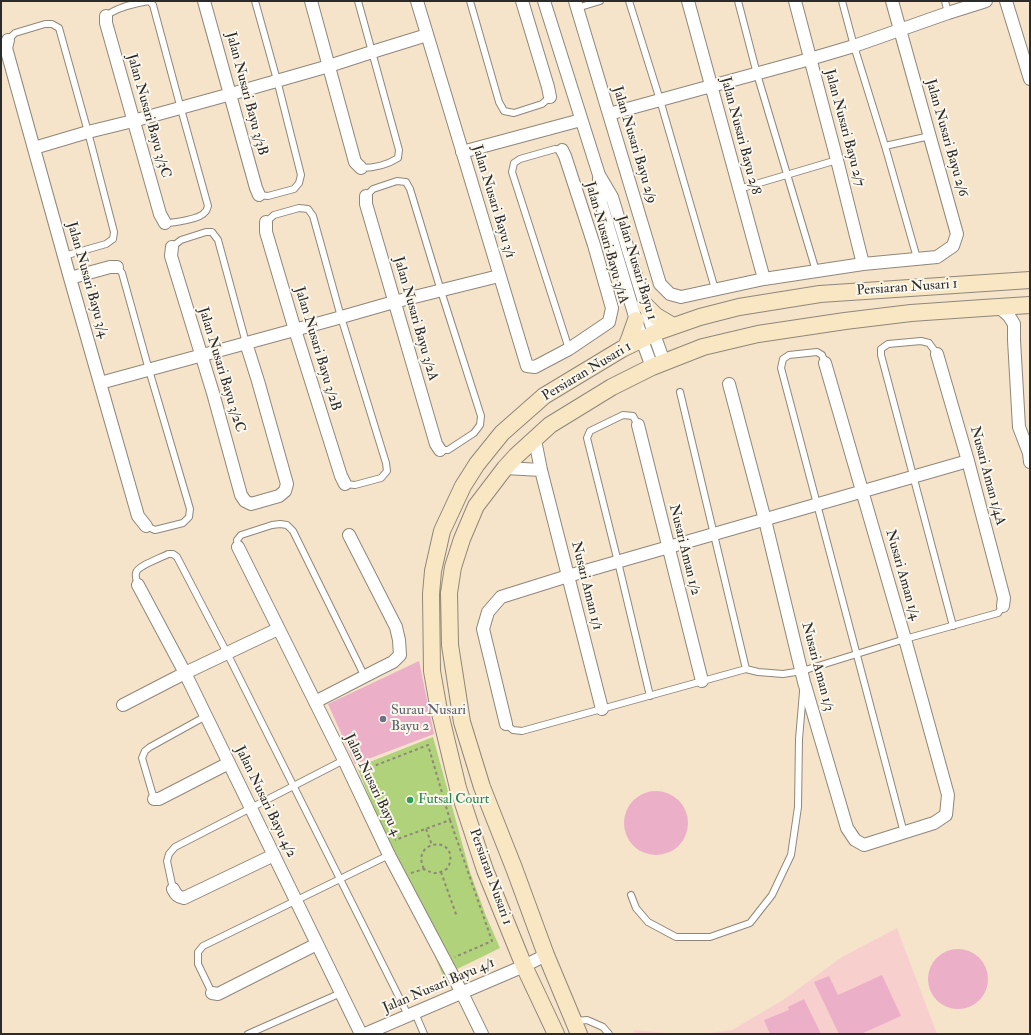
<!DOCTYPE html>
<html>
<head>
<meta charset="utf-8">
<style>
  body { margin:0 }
  #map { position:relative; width:1031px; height:1035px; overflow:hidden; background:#f5e3ca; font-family:"IM FELL Double Pica",serif }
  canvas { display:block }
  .frame { position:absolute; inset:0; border:2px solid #2b2b2b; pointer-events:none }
</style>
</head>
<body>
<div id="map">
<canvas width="1031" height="1035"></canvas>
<div class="frame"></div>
</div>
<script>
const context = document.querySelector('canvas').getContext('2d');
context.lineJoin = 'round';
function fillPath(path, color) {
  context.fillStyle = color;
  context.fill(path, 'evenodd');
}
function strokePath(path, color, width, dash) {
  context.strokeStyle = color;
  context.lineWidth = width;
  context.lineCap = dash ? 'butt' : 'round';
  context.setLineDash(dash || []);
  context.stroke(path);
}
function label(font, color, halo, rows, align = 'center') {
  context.font = font + ' "IM FELL Double Pica",serif';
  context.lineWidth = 4;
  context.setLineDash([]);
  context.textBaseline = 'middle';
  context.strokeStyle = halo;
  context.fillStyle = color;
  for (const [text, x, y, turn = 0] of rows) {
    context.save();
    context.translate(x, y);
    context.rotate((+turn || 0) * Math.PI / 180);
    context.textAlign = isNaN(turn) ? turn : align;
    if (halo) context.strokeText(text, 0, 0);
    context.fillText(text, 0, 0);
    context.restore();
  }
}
fillPath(new Path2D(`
  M897,928l40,106h-235l30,-4 51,-30 59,-43z
  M634,1030l43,4h-42z`), '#f7d0ce');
fillPath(new Path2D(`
  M433,737l37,135 16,44 14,32 -57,28 -86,-209z`), '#afd27a');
fillPath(new Path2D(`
  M419,661l15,73 -79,30 -27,-60z
  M624 823a32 32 0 1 1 64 0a32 32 0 1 1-64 0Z
  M928 979a30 30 0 1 1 60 0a30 30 0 1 1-60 0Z
  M882,975l19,41 -40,18h-22l-25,-52 15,-6 9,19z
  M804,999l17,35h-51l-6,-14 25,-10 -1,-3z`), '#ecafc8');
const lane = new Path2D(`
  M255,1l22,79 24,95 -2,8 -5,6 -26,7 -9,-1
  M358,1l41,149 -1,8c-11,7 -24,10 -37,10
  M470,1l29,101 5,9 10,2 28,-9 8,-7
  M629,1l31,99 55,189
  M738,1l19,73 59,197
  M842,1l12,45 31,100 32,112
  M945,1l3,12
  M577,8l23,-7
  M106,16c10,-8 30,-13 43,-15l4,4 28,104 27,97c-1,2 -1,5 -3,6 -4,7 -32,11 -40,11
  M8,40l7,-7 30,-9h7l7,4 29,104 26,100 -1,7 -7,5 -42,12
  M885,146l45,-10
  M562,150l-7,-1 -35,10 -6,4 -2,9 57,177
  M739,189l98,-29
  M366,196l7,-7 24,-8 9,1 4,7 31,102 40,125 -1,9 -6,8 -26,17h-8
  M266,222l8,-7 25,-7 9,1 5,7 28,101 45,146 1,8 -6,7 -26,7 -10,-1
  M172,247l9,-7 25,-8h6l6,8 28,103
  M117,267l5,6 27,97 41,139 -1,8 -6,6 -28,7 -9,-4
  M937,354l-8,-11 -8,-2 -33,3 -7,5v6l72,271
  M825,363l-3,-8 -5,-3 -28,3 -6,4 -2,9 123,465
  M680,392l66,277
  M638,425l-5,-9 -10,-1 -33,16 -3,7 31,124 32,134
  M238,547l-1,-7 4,-5 31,-10 8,-1 7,1 6,6 72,146
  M138,585c-1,-3 -3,-8 -2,-12 1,-7 25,-15 32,-19h5l4,3 50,96 181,362
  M506,724l7,6 9,1 224,-62 12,3 25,2 19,-3 103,-32 93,-26 5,-7
  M154,799l-12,-41 3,-7 5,-4 56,-31
  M173,889l-6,-28 2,-7 6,-7 169,-87
  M631,895l5,13 12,14 28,15h34l40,-14 22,-28 19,-40 7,-48 1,-68 4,-47
  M212,993l-14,-29v-12l5,-6 186,-91
  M415,1013l9,21
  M575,1021l12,-1 16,7 6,7
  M248,1034l93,-41`);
const street = new Path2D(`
  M204,1l52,187 3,7
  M311,1l44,161 6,6
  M417,1l110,365 8,1 34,-18 40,-27 3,-14 -18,-63 -29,-89 -3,-6
  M522,1l26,86 2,10
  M544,1l55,174 13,22 42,137 10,28
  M575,1l85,283 10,10 11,3 83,-18 99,-15 74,-7 16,-11 4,-12 -65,-233
  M688,1l76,278
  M795,1l42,159 26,104
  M1006,1l24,78
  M106,16v7l54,191 5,9
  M8,40l-2,8 64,230 68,238 8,10
  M609,114l201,-55 44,-13 94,-33 38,-12
  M34,148l54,-16 45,-11 98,-27 98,-28 43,-14 55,-17
  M462,152l119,-32
  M599,179l2,24 41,137 10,27
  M366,196v8l70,240 4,6
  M266,222v10l29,98 46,146 4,8
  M172,247l-1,9 42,137 28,102 4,6 6,3 28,-8 6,-5 2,-7 -29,-103 -12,-38
  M70,278l40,-11h7
  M999,307l10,9 5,8v16l5,87 10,26 1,9
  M937,354l31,107 36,137 -1,8
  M100,383l231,-63 63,-18 105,-26
  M729,384l36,136 39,162 43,146 8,12 9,5 70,-22 12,-8 2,-20 -43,-156 -80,-276
  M638,425l64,256
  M535,440l6,30 61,239
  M505,468l36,2
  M238,547l106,213 45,95 73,138 20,41
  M138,585l47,88 176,361
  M315,702l64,-33 14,-7 7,-7 -1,-15 -3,-13 -47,-92
  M123,705l62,-32 93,-44
  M506,724l-23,-95 5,-17 13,-15 67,-21 400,-115
  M154,799h5l70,-36
  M173,889c3,6 5,8 11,9l90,-43
  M212,993l6,1 99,-50
  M365,1034l159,-68 22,-11`);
const secondary = new Path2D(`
  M645,305l11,11 17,10
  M626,347l4,-10 6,-17
  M556,1034l-32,-68 -39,-96 -27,-82 -20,-83 -6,-34 -1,-77 2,-23 9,-40 21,-45 14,-22 25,-31 42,-37 78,-47 35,-17 43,-15 39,-10 81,-13 210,-14
  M579,1034l-33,-79 -32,-87 -32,-81 -20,-65 -12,-77 -1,-52 4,-26 9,-28 14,-33 29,-38 11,-12 34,-31 62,-38 40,-20 51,-20 55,-13 87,-13 66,-8 72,-5 47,-3`);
strokePath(lane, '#90877a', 8);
strokePath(street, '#90877a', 14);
strokePath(secondary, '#90877a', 18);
strokePath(new Path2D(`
  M450,820l42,121 -37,16
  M426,829l6,16
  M394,837l-28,-68 62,-24 22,75 -55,20
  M441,872l16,45
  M411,873l13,-4c11,6 14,5 24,-1 14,-34 -39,-29 -24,1`), '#90877a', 2, [3, 3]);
strokePath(lane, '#fff', 6);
strokePath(street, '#fff', 12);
strokePath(secondary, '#f9e7c3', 16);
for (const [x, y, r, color] of [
  [383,719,4,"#6b7280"],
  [410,800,4,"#2e9e5b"]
]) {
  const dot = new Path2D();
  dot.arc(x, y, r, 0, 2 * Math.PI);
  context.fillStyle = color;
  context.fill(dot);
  strokePath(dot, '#fbf7ec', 1.5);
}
label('14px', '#2b2b2b', '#fbf7ec', [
  ["Jalan Nusari Bayu 3/3B",246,94,75],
  ["Jalan Nusari Bayu 3/3C",148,116,74],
  ["Jalan Nusari Bayu 2/7",844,128,75],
  ["Jalan Nusari Bayu 2/8",740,136,75],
  ["Jalan Nusari Bayu 2/6",946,138,74],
  ["Jalan Nusari Bayu 2/9",634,145,73],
  ["Jalan Nusari Bayu 3/1",493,202,73],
  ["Jalan Nusari Bayu 3/1A",606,243,74],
  ["Jalan Nusari Bayu 1",636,268,73],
  ["Jalan Nusari Bayu 3/4",87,280,74],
  ["Persiaran Nusari 1",907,288,-4],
  ["Jalan Nusari Bayu 3/2A",415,319,74],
  ["Jalan Nusari Bayu 3/2B",317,349,73],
  ["Jalan Nusari Bayu 3/2C",221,370,73],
  ["Persiaran Nusari 1",587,372,-31],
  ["Nusari Aman 1/4A",987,476,75],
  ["Nusari Aman 1/2",684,550,76],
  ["Nusari Aman 1/4",902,575,74],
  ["Nusari Aman 1/1",586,586,76],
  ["Nusari Aman 1/3",817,667,75],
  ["Jalan Nusari Bayu 4",372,785,64],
  ["Jalan Nusari Bayu 4/2",265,802,64],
  ["Persiaran Nusari 1",490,877,70],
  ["Jalan Nusari Bayu 4/1",439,986,-23]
]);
label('14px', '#5b616d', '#fbf7ec', [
  ["Surau Nusari",391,711],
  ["Bayu 2",391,727]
], 'left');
label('14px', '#27864d', '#fbf7ec', [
  ["Futsal Court",418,800]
], 'left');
</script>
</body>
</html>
